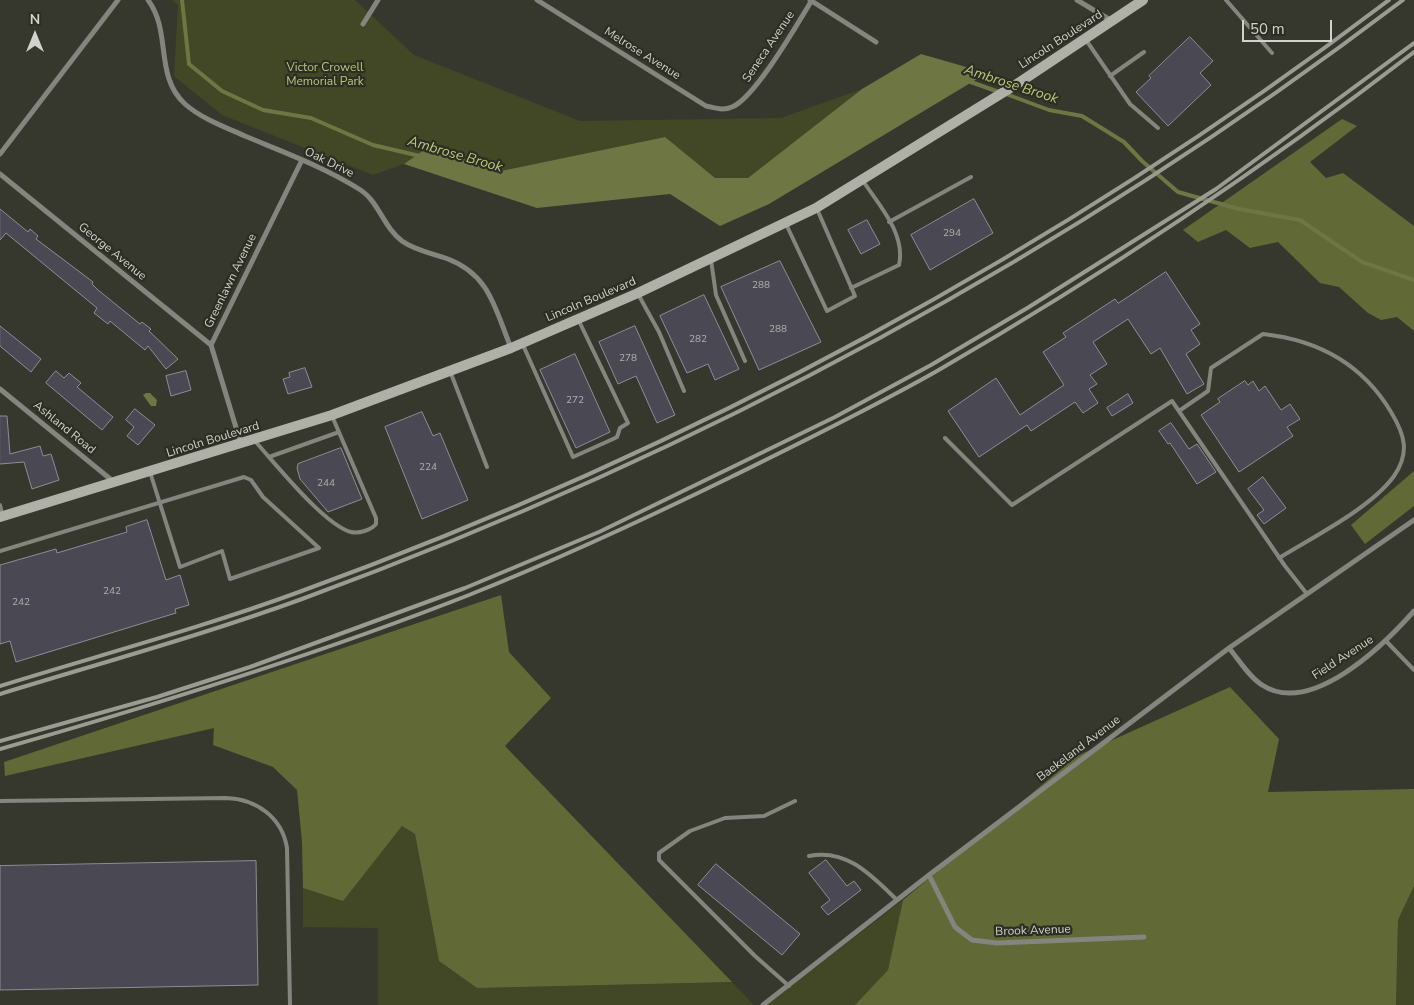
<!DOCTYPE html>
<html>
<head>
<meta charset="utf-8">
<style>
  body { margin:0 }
  #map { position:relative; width:1414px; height:1005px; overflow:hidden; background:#36382d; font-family:"Nunito Sans",sans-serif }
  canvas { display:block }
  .north { position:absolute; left:10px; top:10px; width:50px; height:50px; -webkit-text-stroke:4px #2c2e24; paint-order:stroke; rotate:0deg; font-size:14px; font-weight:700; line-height:20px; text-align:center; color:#d1d2cb }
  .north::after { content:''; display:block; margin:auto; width:18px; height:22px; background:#d1d2cb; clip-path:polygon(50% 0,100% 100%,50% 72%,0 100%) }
  .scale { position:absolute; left:1242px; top:20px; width:90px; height:22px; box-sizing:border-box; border:2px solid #d1d2cb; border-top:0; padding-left:6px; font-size:15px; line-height:18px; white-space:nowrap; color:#d1d2cb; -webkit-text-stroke:4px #2c2e24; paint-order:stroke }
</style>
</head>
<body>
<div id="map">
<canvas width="1414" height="1005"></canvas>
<div class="north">N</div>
<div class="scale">50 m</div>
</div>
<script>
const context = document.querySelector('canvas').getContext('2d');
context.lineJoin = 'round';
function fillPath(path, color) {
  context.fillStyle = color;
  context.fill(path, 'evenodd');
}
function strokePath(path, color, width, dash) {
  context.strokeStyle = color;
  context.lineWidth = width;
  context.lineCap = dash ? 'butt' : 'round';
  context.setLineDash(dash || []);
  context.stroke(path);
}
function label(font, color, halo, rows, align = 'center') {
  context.font = font + ' "Nunito Sans",sans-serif';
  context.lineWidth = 4.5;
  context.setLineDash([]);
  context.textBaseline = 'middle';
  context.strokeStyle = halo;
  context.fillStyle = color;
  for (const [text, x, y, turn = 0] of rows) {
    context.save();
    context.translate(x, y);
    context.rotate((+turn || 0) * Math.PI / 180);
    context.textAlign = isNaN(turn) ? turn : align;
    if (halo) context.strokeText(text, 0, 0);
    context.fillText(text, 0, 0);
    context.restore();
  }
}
fillPath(new Path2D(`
  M172,0h183l59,55 166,66 201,-3 81,-29 -114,89 -33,1 -51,-42 -163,34 -73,-24 -24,17 -31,11 -151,-60 -48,-39 4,-71z
  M402,826l13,8 24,127 38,27 255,-6 22,23h-376v-77l-75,-1v-39l40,12z
  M1414,886v119h-21h3l2,-85z
  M903,900l-15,70 -33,35h-88z`), '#424825');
fillPath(new Path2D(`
  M1342,119l15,7 -47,36 16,16 17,-5 71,53v105l-17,-14 -16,3 -13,-7 -29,-26 -19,-4 -42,-41 -28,6 -24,-18 -28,12 -15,-12z
  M1414,471v35l-49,38 -14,-19z
  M501,595l8,57 42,46 -46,48 227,236 -255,6 -38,-27 -24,-127 -13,-8 -59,75 -40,-13 -1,-46 -5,-52 -24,-23 -60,-22 1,-17 -209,48 -1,-14z
  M1230,687l49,52 -11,53 146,-3v97l-16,34 -2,85h-541l33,-35 15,-70 174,-144z`), '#616937');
fillPath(new Path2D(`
  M921,54l66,19 -218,131 -49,22 -50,-32 -133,14 -133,-44 24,-17 73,24 164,-34 50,41h33l114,-89z
  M146,393h4l7,7 -1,6h-5l-8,-11z`), '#6e7644');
strokePath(new Path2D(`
  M182,0l7,64 33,27 41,19 48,8 62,27 47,11
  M968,81l31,11
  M1006,94l43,16 33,6 42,26 18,19 36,31 61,17 61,11 62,42 52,18`), '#6e7644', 4);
const building = new Path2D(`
  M1190,37l23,24 -13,12 11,12 -43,41 -32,-34 15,-14 -2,-2z
  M974,199l19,34 -63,37 -19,-35z
  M0,209l28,23 2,-3 8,7 -2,3 57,43 -1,2 6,6 42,34 2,-2 9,7 -2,2 29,28 -12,10 -18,-23 -3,4 -35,-29 -2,3 -14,-11 3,-5 -91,-75 -6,7z
  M867,220l13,24 -19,10 -13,-24z
  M780,261l41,81 -62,28 -38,-83z
  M1166,272l34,52 -9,6 9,14 -14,10 18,30 -17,10 -27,-46 -9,6 -23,-35 -35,23 14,22 -17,11 7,9 -8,5 9,14 -15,10 -8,-11 -44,29 -4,-6 -48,32 -31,-46 48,-33 24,37 44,-30 -21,-33 23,-15 -3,-4 52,-34 3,4z
  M704,295l35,74 -24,11 -7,-16 -21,9 -27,-57z
  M0,326l41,33 -10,13 -31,-26z
  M635,326l40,89 -18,8 -21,-47 -18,8 -19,-42z
  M575,354l35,78 -34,16 -36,-78z
  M305,368l7,19 -24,7 -5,-15 7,-2 -1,-4z
  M56,371l8,7 5,-5 12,10 -4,4 36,30 -11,13 -56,-47z
  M186,371l5,19 -20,6 -5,-20z
  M1245,381l3,4 5,-4 6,10 6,-5 16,24 9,-6 10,15 -13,8 6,9 -54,36 -38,-57 19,-13 -2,-3z
  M1128,394l5,9 -21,13 -5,-8z
  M135,409l20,16 -17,20 -11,-9 7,-9 -8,-7z
  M422,412l11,24 7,-3 28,67 -46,19 -37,-92z
  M0,416h7l3,38 30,-8 3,10 8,-2 8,26 -27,9 -8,-27 -24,2z
  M1171,423l18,26 8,-5 19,28 -19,12 -27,-41 -2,1 -9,-13z
  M341,448l21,51 -34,13 -28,-33 -3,-11 1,-4z
  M1263,477l23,31 -22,16 -7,-9 7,-5 -16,-21z
  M147,520l19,60 14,-5 9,30 -14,4 1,4 -160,49 -6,-21 -10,3v-79l56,-16 1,4 70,-21 -1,-5z
  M826,860l21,26 7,-5 7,9 -33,25 -7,-8 9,-7 -21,-27z
  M256,861l2,124 -258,5v-124z
  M716,864l84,70 -18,21 -84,-70z`);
fillPath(building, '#4a4852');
strokePath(building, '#8f8c98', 1);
strokePath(new Path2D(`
  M1226,0l46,53
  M1086,40l44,64 28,24
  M1110,76l34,-24
  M889,222l82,-45
  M786,224l41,87 28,-15 -38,-87
  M711,260l5,35 29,66
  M851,288l48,-23c7,-31 -20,-60 -36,-84
  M638,294l21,38 25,59
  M523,345l50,112 40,-18 4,-2 3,-9 8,-5 -50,-104
  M450,371l37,96
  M1179,411l29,-20 3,-23 52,-34c55,6 100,31 128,78 14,23 19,41 3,64 -23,32 -81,61 -115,82
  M945,438l67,67 160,-104 113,165 22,28
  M254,440c21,23 70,85 97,92 8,2 20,-2 25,-8v-6l-44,-102
  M269,457l70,-25
  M0,505l2,9
  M0,551l244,-74 7,3 12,17 56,51 -89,31 -8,-28 -42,16 -30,-95
  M1386,641l28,29
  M0,801l226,-3c30,1 56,19 61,50l3,157
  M809,856c38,-8 63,20 88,44
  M789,986l-34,-30 -96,-96v-7l31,-22 35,-13 39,-2 31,-15`), '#84857f', 4);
strokePath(new Path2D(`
  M148,0c24,32 6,76 37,104 17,15 40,23 60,32 38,16 79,31 114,53 20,12 24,38 43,52 14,10 30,12 46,18 42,16 47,50 63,89
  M537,0l169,106c10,2 17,5 26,1 23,-9 66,-84 80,-107
  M810,0l66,42
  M1077,0l35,21
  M363,24l15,-24
  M0,154l118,-154
  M0,174l211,171
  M0,389l114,93
  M241,444l-30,-99 91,-185
  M1229,648c10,12 20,29 33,37 49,32 122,-40 152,-74
  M929,875l26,52 17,13 25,3 147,-6
  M763,1005l166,-130 300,-227 185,-128`), '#84857f', 5);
strokePath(new Path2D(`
  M0,517l332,-102 179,-67 127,-55 178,-85 204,-126 123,-82`), '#afb1a8', 10);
strokePath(new Path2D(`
  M0,686c100,-31 201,-58 299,-94 390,-142 759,-341 1090,-592
  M0,694c101,-31 203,-59 302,-95 395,-145 765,-344 1101,-599
  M0,741l157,-44 93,-30 215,-79 134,-56 236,-115 96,-52 98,-58 187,-118 198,-146
  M0,749c159,-45 316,-94 469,-154 90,-36 176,-76 262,-118 69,-34 139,-68 206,-106 166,-96 325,-202 477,-319`), '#9a9b93', 4);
label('10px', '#afb0ad', null, [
  ["294",952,234],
  ["288",761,286],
  ["288",778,330],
  ["282",698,340],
  ["278",628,359],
  ["272",575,401],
  ["224",428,468],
  ["244",326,484],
  ["242",112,592],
  ["242",21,603]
]);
label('12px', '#d1d2cb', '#2c2e24', [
  ["Lincoln Boulevard",1061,40,-33],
  ["Seneca Avenue",769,47,-56],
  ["Melrose Avenue",642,54,32],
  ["Oak Drive",329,163,26],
  ["George Avenue",112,252,39],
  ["Greenlawn Avenue",231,281,-64],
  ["Lincoln Boulevard",591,300,-23],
  ["Ashland Road",64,428,39],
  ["Lincoln Boulevard",213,440,-17],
  ["Field Avenue",1343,658,-33],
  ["Baekeland Avenue",1079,749,-37],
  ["Brook Avenue",1033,931,-2]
]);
label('12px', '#bac779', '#2c2e24', [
  ["Victor Crowell",325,68],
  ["Memorial Park",325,82]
]);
label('italic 14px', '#bbc87a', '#2c2e24', [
  ["Ambrose Brook",1011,85,18],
  ["Ambrose Brook",455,155,16]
]);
</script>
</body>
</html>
